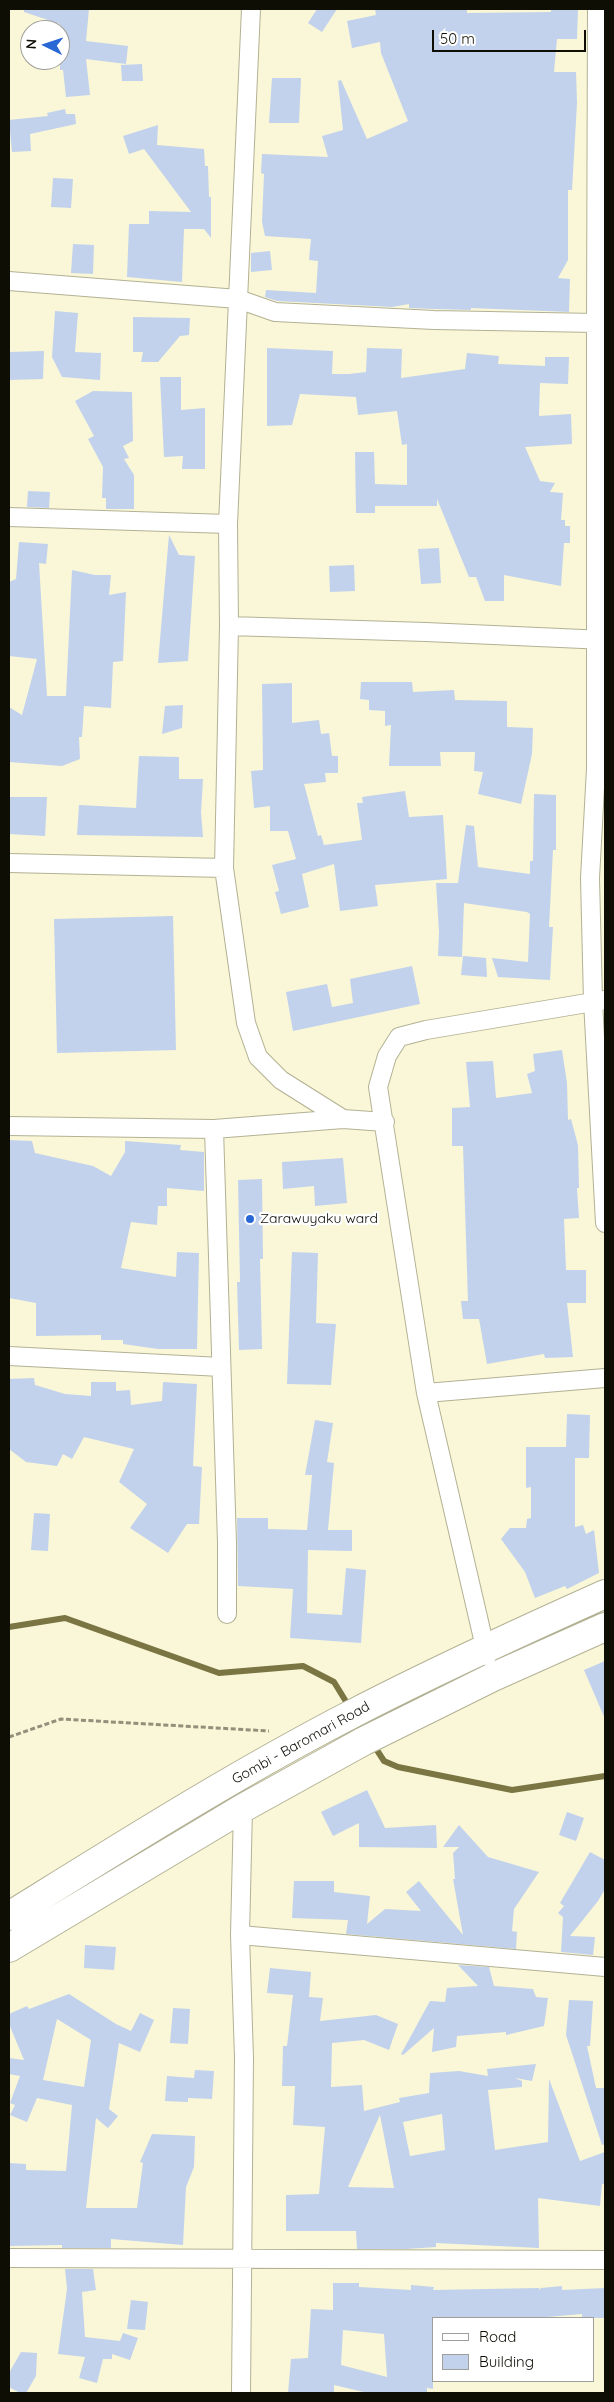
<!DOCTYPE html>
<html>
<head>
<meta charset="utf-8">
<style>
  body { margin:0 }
  #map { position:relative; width:614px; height:2402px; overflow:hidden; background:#f9f7d8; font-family:Quicksand,sans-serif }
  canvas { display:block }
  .frame { position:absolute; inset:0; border:10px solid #0f0e05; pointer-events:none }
  .legend { position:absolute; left:432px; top:2317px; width:162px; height:65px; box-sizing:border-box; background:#fff; border:1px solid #9f9f9b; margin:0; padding:6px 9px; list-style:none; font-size:15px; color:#0f0e05 }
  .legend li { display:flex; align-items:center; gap:10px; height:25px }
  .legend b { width:25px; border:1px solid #9f9f9b }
  .north { position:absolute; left:20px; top:20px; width:50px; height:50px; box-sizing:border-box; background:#fff; border:1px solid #9f9f9b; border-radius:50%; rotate:274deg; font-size:14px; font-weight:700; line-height:20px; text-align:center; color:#0f0e05 }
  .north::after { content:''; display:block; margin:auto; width:18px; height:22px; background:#2867d4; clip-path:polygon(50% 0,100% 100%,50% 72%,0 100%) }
  .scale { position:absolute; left:432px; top:30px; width:154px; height:22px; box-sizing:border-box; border:2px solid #0f0e05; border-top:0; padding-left:6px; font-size:15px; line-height:18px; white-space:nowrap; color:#0f0e05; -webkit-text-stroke:4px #fff; paint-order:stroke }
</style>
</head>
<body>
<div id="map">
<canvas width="614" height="2402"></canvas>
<div class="frame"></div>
<ul class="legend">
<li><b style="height:6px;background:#fff"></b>Road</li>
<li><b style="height:14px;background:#c2d2ec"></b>Building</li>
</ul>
<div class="north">N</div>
<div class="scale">50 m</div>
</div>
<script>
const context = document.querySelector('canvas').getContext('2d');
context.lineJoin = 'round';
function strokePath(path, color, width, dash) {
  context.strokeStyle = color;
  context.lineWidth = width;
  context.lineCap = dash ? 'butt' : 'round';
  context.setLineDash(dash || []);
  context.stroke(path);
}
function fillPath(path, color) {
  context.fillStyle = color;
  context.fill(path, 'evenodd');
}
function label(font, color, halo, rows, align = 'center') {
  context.font = font + ' Quicksand,sans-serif';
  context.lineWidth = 4.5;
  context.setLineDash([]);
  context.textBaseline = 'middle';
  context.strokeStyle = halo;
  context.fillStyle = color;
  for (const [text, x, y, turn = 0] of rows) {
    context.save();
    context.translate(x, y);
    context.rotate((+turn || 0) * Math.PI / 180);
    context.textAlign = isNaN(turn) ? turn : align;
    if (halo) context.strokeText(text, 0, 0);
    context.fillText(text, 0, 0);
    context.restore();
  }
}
strokePath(new Path2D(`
  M9,1627l56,-9 154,55 84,-7 31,16 16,26
  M373,1744l11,17 14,6 114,23 93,-14`), '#7a7542', 6);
fillPath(new Path2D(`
  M24,9h65l-3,32 42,5 -2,18 -40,-5 4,36 -24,2 -3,-27h-3v-46l-36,-12z
  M317,9h20l-15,23 -14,-9z
  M375,9h92v4l84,-1v-3h27l-1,30h-20l-3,33h22l1,31 -5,87h-4v70l-10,18 12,1 -1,33 -98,-4v2l-37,-1 -25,-1v-4l-17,3 -115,-6 -12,-4 1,-7 50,3 2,-32 -9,-1 2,-21 -46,-3 -3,-14 2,-48 -3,-1 1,-19 66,3 -6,-21 21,-6 -5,-49 3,-1 26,59 41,-18 -27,-68 -1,-11 -28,6 -5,-27 29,-6z
  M142,64l1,17h-21l-1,-16z
  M272,78h29l-2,45h-30z
  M65,109l1,5h9l1,10 -46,10 1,17 -19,1 -3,-32 39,-4 -1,-3z
  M158,125l-1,20 47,4 1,17h3l1,31h2v41l-7,-9h-20l-2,53 -55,-5 2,-53h20v-13l42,1 -47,-63 -15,5 -6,-18z
  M53,178l20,1 -2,29 -20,-1z
  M73,244l21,1 -1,29 -22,-1z
  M270,251l2,19 -21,2v-19z
  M55,311l23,2 -3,39 26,1 -1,27 -38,-3 -10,-20z
  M133,317l57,1 -1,17 -9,1 -22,26h-17l2,-10h-10z
  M267,348l66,3 -1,23h17l17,-2 1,-24 35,1 -1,29 64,-9 2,-16 32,3 -1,8 47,2v-9h24l-1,27 -28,-1 -1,33 32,-2 1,30 -47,3 15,34 15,2 -5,9 13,1 -2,27h4v6h5v17h-6l-3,43 -57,-11v26h-19l-9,-24h-7l-32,-78v7h-62v7h-19l-1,-61h19l1,32 32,1v-41l-5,1 -5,-34 -39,4 -2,-18 -56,-3 -8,31 -25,1z
  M44,351l-1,28 -34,1v-28z
  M160,377h21v33l24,-2v61h-23l1,-13 -19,1z
  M93,391l39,1 1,49 -10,5 6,12 -5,1 10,16v34h-28v-11h-4l1,-31 -15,-28 6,-3 -19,-35z
  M28,491l22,1 -1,16 -22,-1z
  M169,535l10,20 16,1 -7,105 -30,2z
  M19,542l29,2 -2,20 -7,-1 8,133h19l6,-126 23,5h16l-2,20 17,-3 -3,69 -10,1 -2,46 -27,-2 -2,31h-3l1,22 -18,7 -53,-4v-55l13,8 15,-56 -28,-3v-74l7,-3z
  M439,548l2,35 -20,1 -3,-35z
  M354,565l1,26 -25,1 -1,-26z
  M361,682h51l1,10 41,-2 1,10 52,1v26l26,1 -1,26 -11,50 -43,-10 5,-22 -9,-1 1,-19h-35l1,14h-52l2,-41 -6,1v-15l-16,-1v-10l-9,-1z
  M292,683v40l27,-3 2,14 8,-1 3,23h6v17h-13l1,9 -22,2 14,52 3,-1 3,10 38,-5 -5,-37h6l-1,-6 43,-6 4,26 34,-2 4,64 -72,6 3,21 -38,5 -6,-47 -32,10 7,33 -28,7 -6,-22 4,-1 -7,-26 24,-6 -8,-28h-18v-25l-16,2 -3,-37 12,-1 -1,-86z
  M183,705l-1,23 -20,6 3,-28z
  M139,756l40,1v22h24l-2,34 2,24 -126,-2 2,-30 57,3z
  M534,794l22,1v55h-3l-4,77h4l-3,53 -52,-3 -6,-19 36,4 2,-48 -3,-2 -63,-9 -2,54 -24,-1 1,-24 -3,-49h22l8,-58 8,1 4,41 52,7v-13h3z
  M9,797h38l-2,39 -36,-2z
  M173,916l3,134 -119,3 -3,-134z
  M463,956l23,2 1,19 -26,-2z
  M412,966l8,38 -127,27 -7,-39 41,-8 5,23 21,-4 -3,-24z
  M562,1050l5,33 1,37 3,-1 7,26 1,43h-2l2,30 -15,1 2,51h20v33h-19l6,54 -28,1 -1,-4 -57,10 -8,-45h-16l-2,-18h7l-5,-155h-11v-38l18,-1 -4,-45 27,-1 3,37 36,-5 -5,-19 8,-3 -2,-17z
  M9,1140l23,1 3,12 58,13 18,10 14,-24v-11l56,4 -1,5 24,2v39l-37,-3v18h-9l-1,19 -26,-3 -10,46 55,9 1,-25 22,1 -2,96h-39l-35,-5v-4h-22v-5l-65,1v-33l-27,-5z
  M343,1158l4,45 -32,3 -1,-20 -31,3 -1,-27z
  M262,1179l1,80h-3l2,90 -23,1 -2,-68h3l-2,-102z
  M292,1252l26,1 -2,70 20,1 -5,61 -44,-1z
  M34,1378l1,7 30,9 26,2v-14h25v9l14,-1 1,15 31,-4 1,-19 34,2 -4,82 9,1 -3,57h-12l-19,29 -38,-25 17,-24 -28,-22 15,-33 -50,-12 -12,22 -9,-5 -6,12 -31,-4 -17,-13v-70z
  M567,1414l23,1 -1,43h-14v69l8,-2 3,9 8,-4 5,43 -32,16 -2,-3 -30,12 -10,-26 -24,-33 9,-11h16l1,-9 4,-1v-31l-5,1v-41h40z
  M315,1420l18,3 -6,39 7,1 -6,67h24v21l-44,-1 -1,63 35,2 4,-47 20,2 -5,73 -71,-5 3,-49 -55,-3 -1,-68h31v11l39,1 5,-55h-7z
  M34,1513l16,1 -2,37 -17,-1z
  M605,1661v58l-21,-49z
  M367,1790l18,38 51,-3 1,23 -78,-1v-24l-26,13 -12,-24z
  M567,1812l17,6 -8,23 -17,-6z
  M459,1825l29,32 51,15 -25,37 -2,22 5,1 -1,17 -170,-15 2,-14 -56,-2 2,-37h40v11l36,4 -3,28 18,-15 36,2 -15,-19 13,-11 44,54 -10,-56h2l-2,-26 6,-6h-16z
  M590,1852l15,8v29l-7,12 -28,35 25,1 -2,18 -32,-3 2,-35 -5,-4 6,-7 -4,-3z
  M85,1945l31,2 -2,23 -30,-2z
  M458,1965l31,2 5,19 39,3 3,8 12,1 -4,28 -38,9v-3l-49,4 -1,11 -24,5 2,-24 -31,27 -2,-1 29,-53 15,1 2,-14 31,-2z
  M270,1968l41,4 -2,25 14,1 -3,23 56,-6 22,9 -9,26 -25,-10 -32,3 -1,44 31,-2 2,26 36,-9 -1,-4 30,-5 1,-20 29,-2 29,5 -1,-7 49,-5 -4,17 -17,-3 7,3v6l-34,3 7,60 53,-8 1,-63 31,82 25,-9v32h-3l-2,22 -62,-8 1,50 -103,-5v4l-30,2h-49l-1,-18h-70v-36l33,-1 6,-67 -32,-2 2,-39h-13l1,-40h4l6,-51 -26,-2zM442,2114l3,36 -35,6 -7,-34zM380,2115l14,73 -46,-1z
  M69,1994l47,30 15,7 9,-18 14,7 -14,32 -21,-9 -10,66 9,7 -10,12 -12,-10 -10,90h51l6,-45 -3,-1 12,-28 43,2 -1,31 -8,20 -3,58 -72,-6v9h-49v-3l-53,1v-83l17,1v6l40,1 6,-66 -35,-7 -10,24 -17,-7 5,-10 -5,-2 10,-27 -11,-2v-16l15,2 -15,-36v-10l18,-8 2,3zM57,2019l34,21 -7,47 -41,-7z
  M569,2000l24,1 -3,45h-3l9,42h9v56l-3,1 -36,-110z
  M173,2008l17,1 -2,35 -18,-1z
  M195,2070l19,1 -2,28 -24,-1v4l-23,-1 2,-25 27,2z
  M65,2269h28l3,21 -14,2 3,45 35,4 3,-8 15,5 -8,22 -18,-6v5h-9l-6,24 -18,-5 6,-21 -27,-3 9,-65z
  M333,2283h26v4l52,3v-5l23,2 -1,3 106,-2v2l2,-2 21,-2v4l43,-2v30h-23v-4l-46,4h-103v71l-10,-2 4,1v5h-59l-34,-8v8h-46l3,-34 17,-1 3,-49 22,1zM343,2330l41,4 3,43 -46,-12z
  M131,2300l17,2 -3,28 -18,-1z
  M21,2352l16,1 -1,23 -10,17h-6l-11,-6v-14z`), '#c2d2ec');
const minor = new Path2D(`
  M251,9l-23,515 1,102 -5,242 22,155 12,34 23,23 62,39 42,3
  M597,9l-1,314 9,1
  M9,281l229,18 37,13 159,8 162,3v446l-6,109 3,123 12,222
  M9,517l219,7
  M229,626l197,6 179,8
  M9,863l215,5
  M9,1126l205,3 129,-10
  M214,1129l13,414v71
  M9,1356l212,11
  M426,1393l179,-15
  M487,1656l-61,-263 -48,-306 9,-31 12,-19 27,-7 179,-30
  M240,1935l365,32
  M9,2258l596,2
  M241,2393l3,-335 -4,-123 3,-127`);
const primary = new Path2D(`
  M9,1916c113,-70 225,-141 343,-202 83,-43 168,-82 253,-120
  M9,1948l234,-140 121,-67 129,-64 112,-50`);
strokePath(minor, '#b3b194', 20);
strokePath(primary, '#b3b194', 30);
strokePath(new Path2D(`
  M9,1737l52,-18 208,12`), '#92907b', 3, [5, 2.5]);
strokePath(minor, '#fff', 18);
strokePath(primary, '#fff', 28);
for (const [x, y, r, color] of [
  [250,1219,5,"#2867d4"]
]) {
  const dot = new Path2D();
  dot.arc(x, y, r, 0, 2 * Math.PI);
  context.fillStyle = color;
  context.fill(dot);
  strokePath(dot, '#fff', 2);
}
label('14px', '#0f0e05', '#fff', [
  ["Zarawuyaku ward",260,1219]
], 'left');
label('14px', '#0f0e05', '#fff', [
  ["Gombi - Baromari Road",301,1743,-29]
]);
</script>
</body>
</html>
